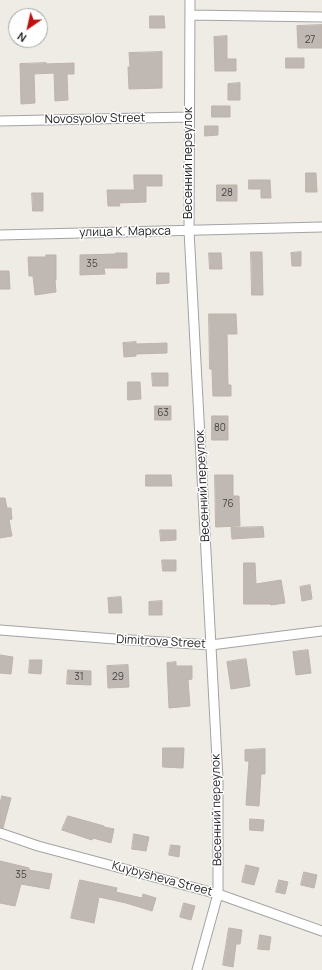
<!DOCTYPE html>
<html>
<head>
<meta charset="utf-8">
<style>
  body { margin:0 }
  #map { position:relative; width:322px; height:970px; overflow:hidden; background:#efece6; font-family:Manrope,sans-serif }
  canvas { display:block }
  .north { position:absolute; left:8px; top:8px; width:40px; height:40px; box-sizing:border-box; background:#fff; border:1px solid #a5a5a5; border-radius:50%; rotate:214deg; font-size:11px; font-weight:700; line-height:16px; text-align:center; color:#1f1f1f }
  .north::after { content:''; display:block; margin:auto; width:14px; height:18px; background:#bd1310; clip-path:polygon(50% 0,100% 100%,50% 72%,0 100%) }
</style>
</head>
<body>
<div id="map">
<canvas width="322" height="970"></canvas>
<div class="north">N</div>
</div>
<script>
const context = document.querySelector('canvas').getContext('2d');
context.lineJoin = 'round';
function fillPath(path, color) {
  context.fillStyle = color;
  context.fill(path, 'evenodd');
}
function strokePath(path, color, width, dash) {
  context.strokeStyle = color;
  context.lineWidth = width;
  context.lineCap = dash ? 'butt' : 'round';
  context.setLineDash(dash || []);
  context.stroke(path);
}
function label(font, color, halo, rows, align = 'center') {
  context.font = font + ' Manrope,sans-serif';
  context.lineWidth = 3;
  context.setLineDash([]);
  context.textBaseline = 'middle';
  context.strokeStyle = halo;
  context.fillStyle = color;
  for (const [text, x, y, turn = 0] of rows) {
    context.save();
    context.translate(x, y);
    context.rotate((+turn || 0) * Math.PI / 180);
    context.textAlign = isNaN(turn) ? turn : align;
    if (halo) context.strokeText(text, 0, 0);
    context.fillText(text, 0, 0);
    context.restore();
  }
}
const building = new Path2D(`
  M150,16h14l1,12h-15z
  M322,25v23h-24l-1,-22z
  M227,36v23h9v12h-21l-1,-34z
  M162,52v36l-33,1 -1,-22h2l-1,-14z
  M286,58h18v10h-18z
  M46,63v1l28,-1v11h-7l1,26 -13,1 -1,-28 -20,1 1,29 -14,1 -1,-40z
  M240,83v17h-12v-16z
  M212,106h18v11h-18z
  M205,126h13v9l-13,1z
  M306,173h10l1,19h-11z
  M134,175h28v11h-16v16l-27,1 1,3h-12l-1,-16h27z
  M249,180h21l1,18h-10v-9h-12z
  M217,185h20v16h-20z
  M32,193h11v18h-10z
  M251,252h11l1,43h-11z
  M301,252v14h-9l-1,-13z
  M116,253h11v15h-23l1,6 -25,1v-20l36,-1z
  M209,253h12l1,16h-12z
  M46,255h10v25h-1l1,12 -21,3 -2,-19h-4l-1,-19h18z
  M0,271h9l1,18h-10z
  M157,273h12v10l-12,1z
  M209,314h27l1,20h-10l1,51h3v11h-18l-1,-27h-2z
  M136,342v2l31,-1v10l-31,1v2l-12,1 -1,-14z
  M152,373h16v13h-15z
  M128,382h12l1,17 -13,1z
  M155,406h16v14h-16z
  M212,416h16v24h-16z
  M146,475h25l1,11h-26z
  M215,475h18v21h6l1,30 -24,1z
  M0,498h5l2,10h4l1,11 -3,1 3,16 -12,2z
  M263,527l1,10 -32,2 -1,-11z
  M160,530h16v10l-15,1z
  M162,560h14v11h-13z
  M244,563h11l1,21 25,-4 4,23 -14,2v-1h-27z
  M310,585l2,14 -10,2 -2,-14z
  M121,597l1,16h-13l-1,-15z
  M162,601v14h-13v-13z
  M308,650l3,23 -15,2 -3,-23z
  M0,655l13,2 -2,17 -11,-1z
  M246,659l4,27 -19,3 -4,-27z
  M30,660h12l-1,14 -12,-1z
  M176,662v4h16v13l-4,1 2,26 -21,2 -2,-45z
  M128,665l1,22 -21,1 -1,-22z
  M68,670l23,1v14l-24,-1z
  M163,748h21l-1,20 -20,-1z
  M265,749v25h-4l-2,32 -13,-1 3,-44h-4v-11z
  M2,796l9,2 -8,30 -3,-1v-22z
  M68,816l36,10v1l10,2 -3,14 -18,-5 -1,2 -30,-10z
  M250,819l14,1 -1,11 -13,-1z
  M134,834l15,3 -3,14 -14,-2z
  M171,845l9,1 -1,11 -10,-2z
  M0,861l29,7v2l23,4 -3,15 -28,-5 -6,22 -15,-3z
  M246,865l13,3 -5,17 -12,-3z
  M304,872l13,3 -3,13 -13,-3z
  M80,880l37,8 -1,4 26,6 1,-4 13,4 -4,13 -26,-8 -27,-6 -5,26 -23,-5z
  M279,880l9,2 -3,12 -9,-2z
  M184,903l11,3 -4,14 -11,-3z
  M229,928l13,2 -2,14h-4l-3,23 -10,-2z
  M260,935l11,2 -2,13 -11,-1z`);
fillPath(building, '#bfb8b3');
strokePath(building, '#bfb3a9', 1);
const street = new Path2D(`
  M190,0l-1,230 29,549v115l-21,76
  M190,15l132,2
  M0,121l189,-4
  M0,235l322,-8
  M0,630l115,9 96,6 111,-14
  M0,833l38,13 180,48 104,37`);
strokePath(street, '#a3a3a3', 11);
strokePath(street, '#fff', 9);
label('10px', '#474544', null, [
  ["27",310,40],
  ["28",227,193],
  ["35",92,264],
  ["63",163,413],
  ["80",220,428],
  ["76",228,504],
  ["31",79,677],
  ["29",118,677],
  ["35",21,875]
]);
label('12px', '#1f1f1f', '#fff', [
  ["Novosyolov Street",95,119,-1],
  ["Весенний переулок",189,163,-90],
  ["улица К. Маркса",125,232,-1],
  ["Весенний переулок",203,486,-93],
  ["Dimitrova Street",161,642,3],
  ["Весенний переулок",217,810,-91],
  ["Kuybysheva Street",162,879,15]
]);
</script>
</body>
</html>
